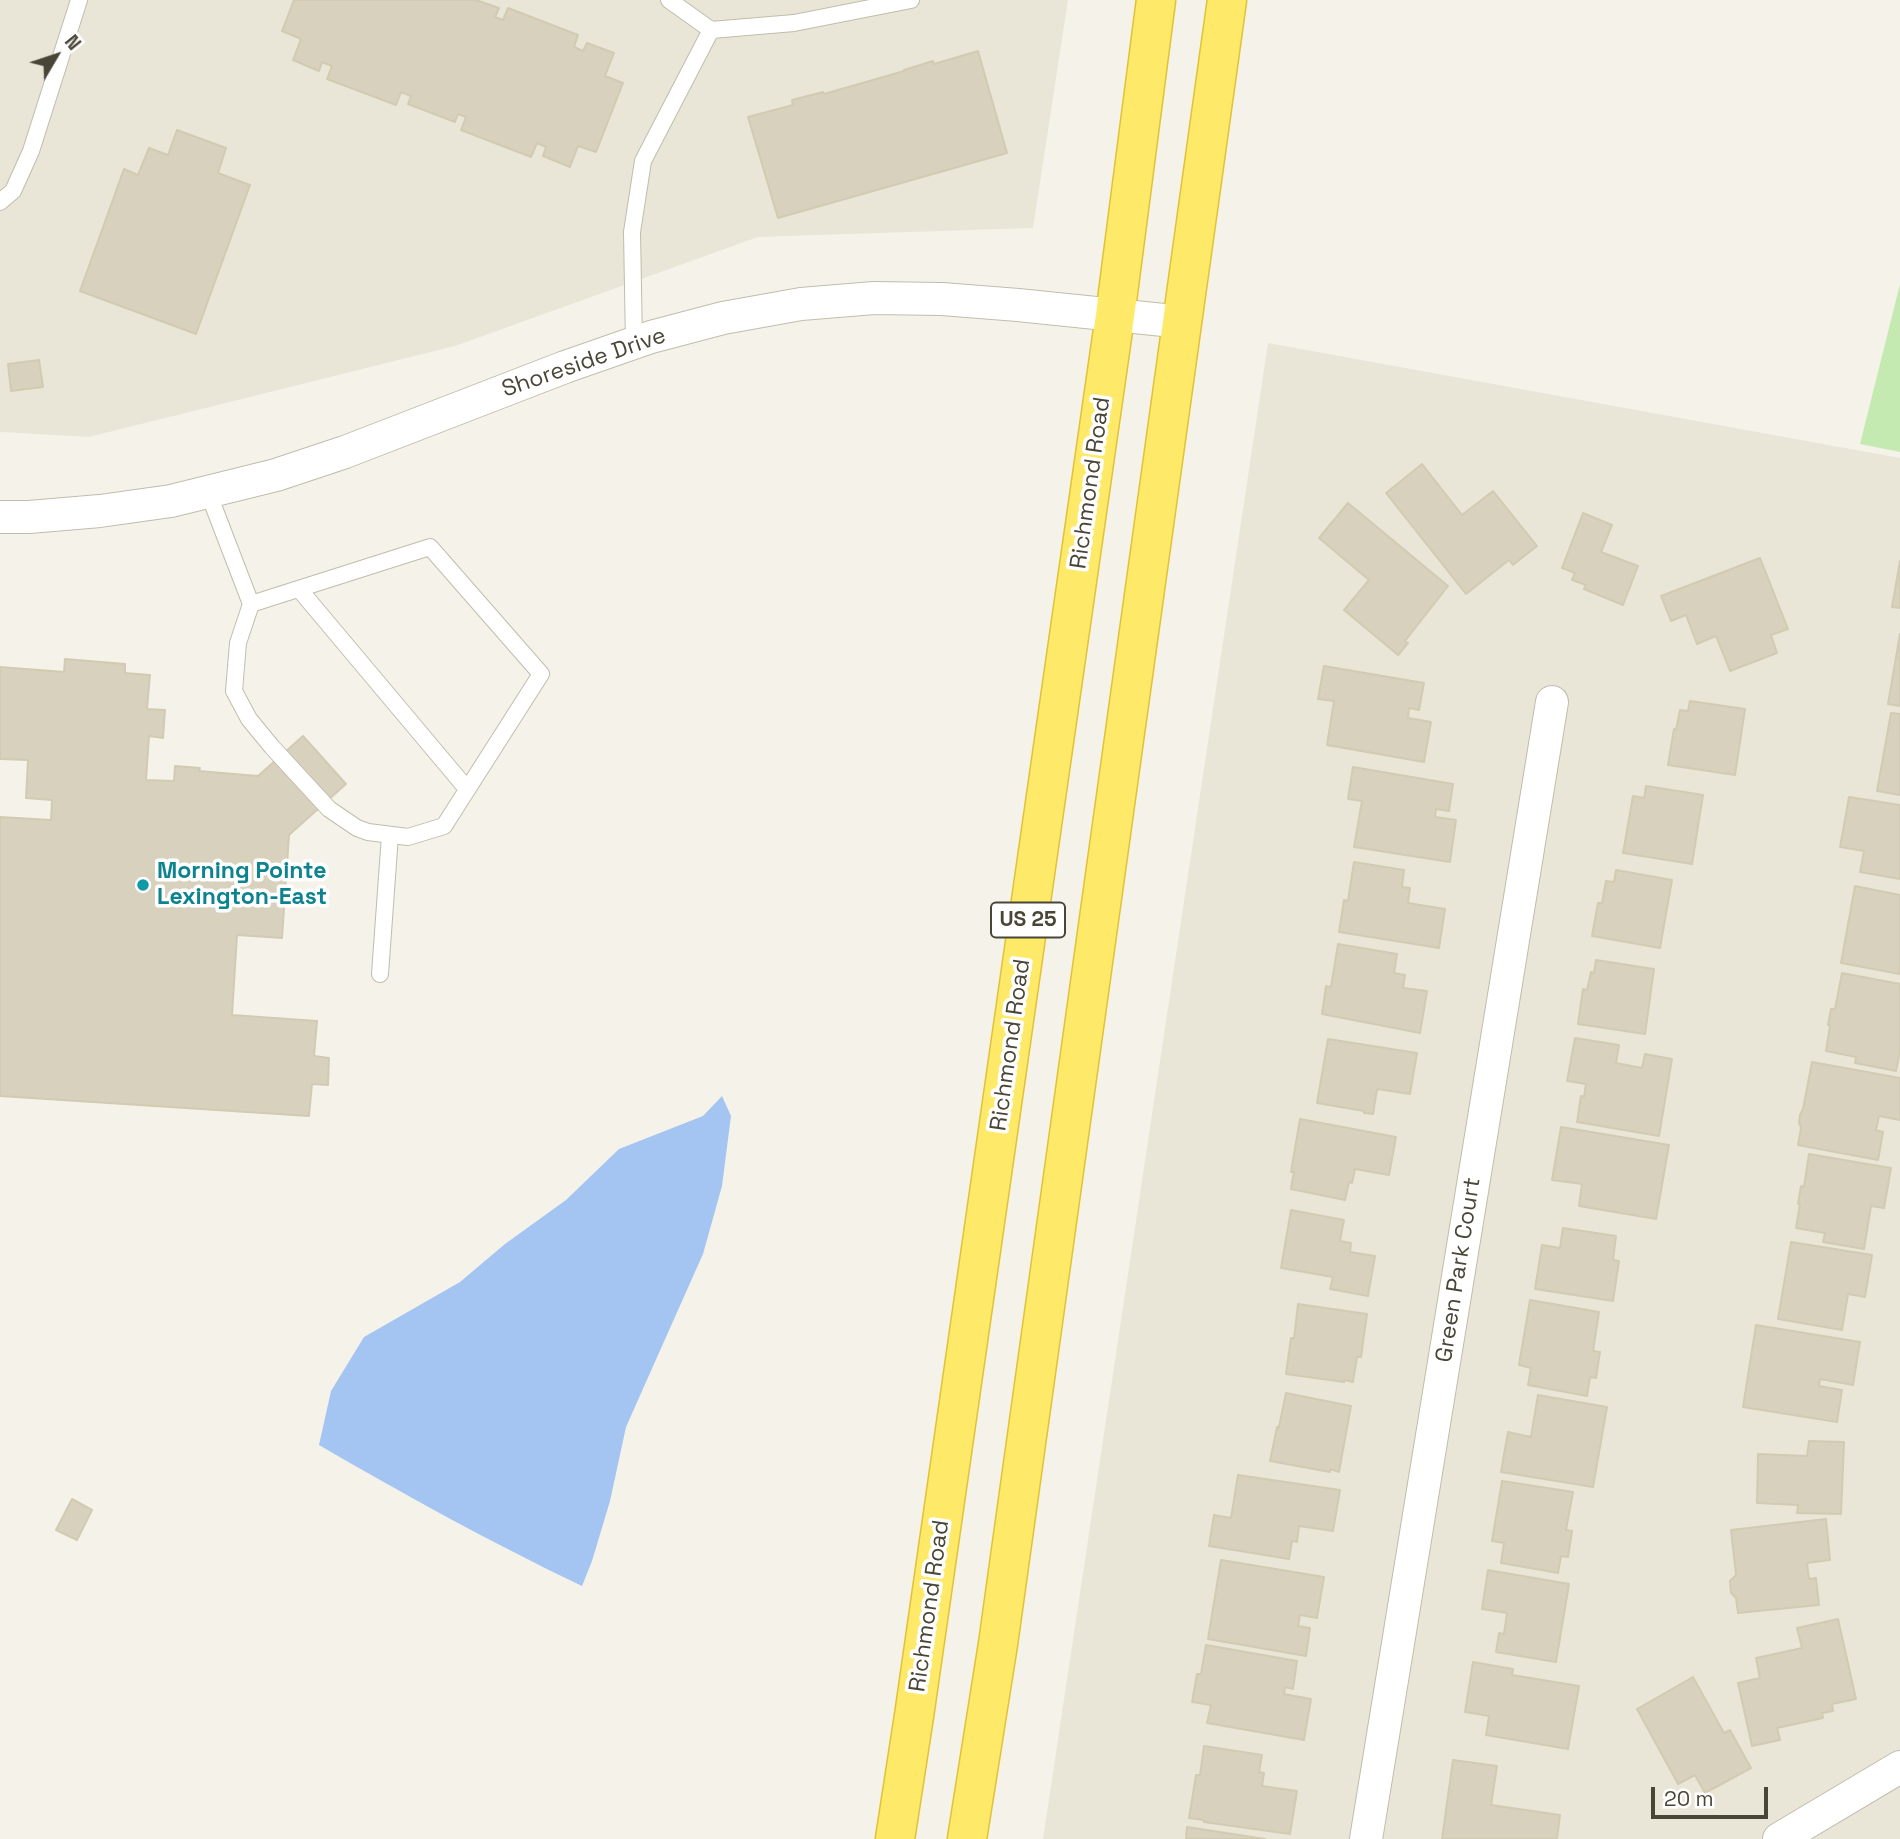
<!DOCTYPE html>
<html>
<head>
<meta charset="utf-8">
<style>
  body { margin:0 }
  #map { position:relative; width:1900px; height:1839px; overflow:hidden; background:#f5f3e9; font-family:"Space Grotesk",sans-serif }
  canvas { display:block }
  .north { position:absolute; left:21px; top:21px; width:70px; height:70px; -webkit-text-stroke:5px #fff; paint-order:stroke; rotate:51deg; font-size:19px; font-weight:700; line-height:28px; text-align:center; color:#494537 }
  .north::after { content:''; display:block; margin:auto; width:24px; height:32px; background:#494537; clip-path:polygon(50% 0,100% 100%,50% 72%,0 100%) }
  .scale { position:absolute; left:1651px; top:1787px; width:117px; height:32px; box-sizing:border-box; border:4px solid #494537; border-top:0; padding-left:9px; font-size:21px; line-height:24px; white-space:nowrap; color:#494537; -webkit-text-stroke:5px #fff; paint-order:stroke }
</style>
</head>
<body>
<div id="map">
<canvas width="1900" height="1839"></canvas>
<div class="north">N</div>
<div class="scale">20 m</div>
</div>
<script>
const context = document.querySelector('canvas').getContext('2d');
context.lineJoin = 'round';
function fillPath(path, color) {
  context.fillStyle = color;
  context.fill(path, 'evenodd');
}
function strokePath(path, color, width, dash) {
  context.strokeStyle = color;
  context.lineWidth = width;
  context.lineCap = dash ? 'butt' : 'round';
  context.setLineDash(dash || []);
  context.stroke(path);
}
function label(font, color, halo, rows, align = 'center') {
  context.font = font + ' "Space Grotesk",sans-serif';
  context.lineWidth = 7;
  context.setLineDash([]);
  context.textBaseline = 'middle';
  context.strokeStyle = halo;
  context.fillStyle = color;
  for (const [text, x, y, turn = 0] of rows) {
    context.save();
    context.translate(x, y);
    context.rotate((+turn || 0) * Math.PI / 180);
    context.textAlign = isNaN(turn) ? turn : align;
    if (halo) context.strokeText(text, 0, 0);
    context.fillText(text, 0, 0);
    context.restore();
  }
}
fillPath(new Path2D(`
  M0,0h1068l-35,228 -275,9 -303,109 -366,91 -89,-5z
  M1268,343l632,115v1381h-857z`), '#e9e6d7');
fillPath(new Path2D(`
  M1900,284v168l-40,-8z`), '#c5eab1');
fillPath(new Path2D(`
  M722,1096l9,20 -9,70 -19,68 -77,173 -16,74 -18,60 -10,25c-90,-43 -177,-91 -263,-141l12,-54 33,-54 96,-55 45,-38 61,-44 53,-51 84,-33z`), '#a4c4f2');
const building = new Path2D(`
  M294,0h182l23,8 -4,9 8,3 5,-12 70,27 -4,12 9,4 4,-8 27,10 -9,23 18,7 -27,69 -18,-6 -8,21 -27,-11 3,-9 -9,-4 -6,14 -70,-27 5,-13 -8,-3 -3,8 -47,-18 3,-8 -10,-4 -5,13 -69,-26 5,-13 -10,-4 -3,9 -26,-11 8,-21 -19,-8z
  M978,51l29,102 -229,65 -30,-101 45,-12 -1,-5 31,-8 1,2 80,-23v-1l29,-9 1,3z
  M177,130l49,18 -8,25 32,12 -54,149 -116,-43 44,-122 14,6 11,-27 19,7z
  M39,360l4,27 -32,4 -3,-27z
  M1422,464l40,51 31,-24 44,55 -24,19 -4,-5 -43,34 -80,-101z
  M1348,503l100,83 -43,55 3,2 -10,12 -54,-45 25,-30 -50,-42z
  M1583,513l29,12 -11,27 37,14 -15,39 -39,-16 2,-4 -14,-5 3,-7 -13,-5z
  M1760,558l28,71 -17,6 6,18 -47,18 -14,-35 -19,8 -11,-29 -15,6 -10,-25z
  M1900,561v47l-8,-1z
  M1900,634v72l-12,-2z
  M65,659l60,5v9l25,2 -3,34 18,1 -2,28 -14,-2 -3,44 28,1 1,-15 25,2 -1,3 59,5 45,-40 43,48 -57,51 -7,103 -45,-3 -5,80 85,6 -3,35 15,2 -1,27 -16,-1 -3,32 -309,-20v-279l51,3 1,-20 -26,-2 2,-38 -28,-1v-92l64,5z
  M1324,666l100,17 -5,27 -10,-2 -1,10 23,4 -7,40 -97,-17 7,-44 -16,-2z
  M1690,701l55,8 -10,66 -67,-10 6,-36 2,1 4,-20 8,1z
  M1891,713l9,1v81l-23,-4z
  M1353,767l100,17 -4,27 -13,-2 -1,8 21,3 -6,42 -96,-15 8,-46 -14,-2z
  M1646,786l57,9 -11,69 -69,-11 10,-57 11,2z
  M1849,797l51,8v74l-40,-7 4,-21 -24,-4z
  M1354,862l50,8 -2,17 8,1 -2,15 37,6 -6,39 -100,-16 5,-32 4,1z
  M1616,870l56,10 -12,68 -68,-12 6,-33h4l4,-22 8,1z
  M1855,886l45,9v79l-59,-11z
  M1338,944l59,10 -3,19 11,2 -2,13 24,3 -7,42 -98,-19 4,-28 5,1z
  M1596,960l58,9 -9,65 -67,-10 5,-35 4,1 4,-18 3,1z
  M1842,973l58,11v67l-4,20 -41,-8 1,-6 -30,-6 4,-25 -2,-1 3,-16h4z
  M1575,1038l44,7 -3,18 26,5 3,-14 27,5 -13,77 -82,-14 4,-26 3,1 2,-13 -19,-3z
  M1328,1039l89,14 -7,41 -33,-5 -4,25 -9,-1v-2l-47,-8z
  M1812,1062l88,16v42l-21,-4 -3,14 7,2 -5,28 -80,-15 3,-17 -2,-5 1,-8 3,-6z
  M1300,1119l96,18 -7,38 -34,-6 -3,14 -3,-1 -4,18 -54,-11 3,-17h-3z
  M1561,1127l108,18 -13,74 -77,-13 3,-22 -30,-4z
  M1809,1154l82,14 -7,40 -13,-2 -7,43 -41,-7 2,-9 -29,-5 4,-24h-2l3,-18 3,1z
  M1291,1210l53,10 -4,21 11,2 -1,9 25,4 -7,40 -38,-7 3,-12 -52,-9z
  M1563,1228l53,8 -3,24 6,1 -6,40 -78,-12 7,-44 18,3z
  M1791,1242l81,13 -7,42 -17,-3 -6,36 -64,-11z
  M1530,1300l69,12 -6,39 7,1 -4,26 -6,-1 -3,19 -59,-11 3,-17 -12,-3z
  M1298,1304l69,10 -6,43h-4l-4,25 -9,-2v2l-58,-8 5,-36h3z
  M1756,1325l104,17 -7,43 -33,-6 -1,7 23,4 -5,32 -94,-15z
  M1286,1393l65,13 -12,66 -9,-3v3l-60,-11 7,-34h2z
  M1538,1395l69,12 -14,80 -92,-15 7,-40 23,5z
  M1809,1441l35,1 -3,72 -44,-1 1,-8 -41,-2 1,-49 49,2z
  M1238,1475l102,15 -7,41 -34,-5 -2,16 -5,-1 -3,18 -80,-13 5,-31 17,3z
  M1502,1481l71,11 -7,38 6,1 -4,26 -7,-1 -3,17 -57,-10 3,-20 -12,-2z
  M72,1499l20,11 -15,30 -21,-10z
  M1826,1519l4,41 -23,3 2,16 7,-1 3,27 -81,8 -2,-15 -5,-5 -1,-12 6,-6 -5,-45z
  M1221,1560l103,17 -7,41 -17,-3 -2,11 12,2 -4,28 -98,-17z
  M1488,1570l81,14 -13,78 -60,-10 3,-19 5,1 3,-21 -25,-4z
  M1838,1619l18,80 -24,5 1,7 -11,2 1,5 -46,10 3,12 -28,6 -14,-63 22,-5 -4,-20 46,-10 -5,-20z
  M1206,1645l91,16 -4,28 -8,-2 -1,7 27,5 -7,41 -97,-17 4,-18 -19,-3 5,-28h4z
  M1473,1662l40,7 -1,6 67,11 -11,63 -82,-14 3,-19 -24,-4z
  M1693,1677l31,56 6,-3 21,38 -46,25 -10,-18 -17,9 -41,-75z
  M1204,1746l58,9 -3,17 5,1 -2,13 35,5 -7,43 -86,-12v-2l-15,-2 7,-43h4z
  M1453,1760l44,6 -6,39 69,10 -3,24h-115z
  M1187,1827l78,12h-79z`);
fillPath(building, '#d7d1be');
strokePath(building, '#d2cbb1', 2);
const lane = new Path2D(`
  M669,0l42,30
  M0,202l13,-11 18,-40 48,-151
  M634,343l-2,-111 11,-71 68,-131 83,-7 117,-23
  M208,492l43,112 -13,39 -4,48 15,28 23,28 57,62 28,19 11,4 40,5 36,-11 97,-152 -111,-127 -179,57
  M299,589l168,200
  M380,974l10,-139`);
const street = new Path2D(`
  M0,517h29l71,-6 71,-10 105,-26 69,-23 220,-85 86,-30 72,-19 78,-14 73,-6 68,1 76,6 165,17
  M1366,1839l186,-1137
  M1779,1839l121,-72`);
const highway = new Path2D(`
  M895,1839l19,-123 201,-1400 41,-316
  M967,1839l31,-195 229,-1644`);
strokePath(lane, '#c1bdab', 18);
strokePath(street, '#c1bdab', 34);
strokePath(highway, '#e1c236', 41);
strokePath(lane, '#fff', 16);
strokePath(street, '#fff', 32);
strokePath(highway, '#ffe969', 38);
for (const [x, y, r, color] of [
  [143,885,7,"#0f9aa8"]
]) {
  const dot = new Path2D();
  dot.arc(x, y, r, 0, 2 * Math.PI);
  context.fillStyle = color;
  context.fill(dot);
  strokePath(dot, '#fff', 2.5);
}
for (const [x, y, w] of [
  [1028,920,74]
]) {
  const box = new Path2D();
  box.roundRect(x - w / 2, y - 17.5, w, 35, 5);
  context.fillStyle = '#fff';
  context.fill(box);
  strokePath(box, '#494537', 2);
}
label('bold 21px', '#494537', null, [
  ["US 25",1028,920]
]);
label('23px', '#494537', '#fff', [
  ["Shoreside Drive",584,363,-19],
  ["Richmond Road",1091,483,-82],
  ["Richmond Road",1011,1045,-82],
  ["Green Park Court",1459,1270,-81],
  ["Richmond Road",930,1606,-82]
]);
label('bold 23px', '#0d838f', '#fff', [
  ["Morning Pointe",157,872],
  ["Lexington-East",157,898]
], 'left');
</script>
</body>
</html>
